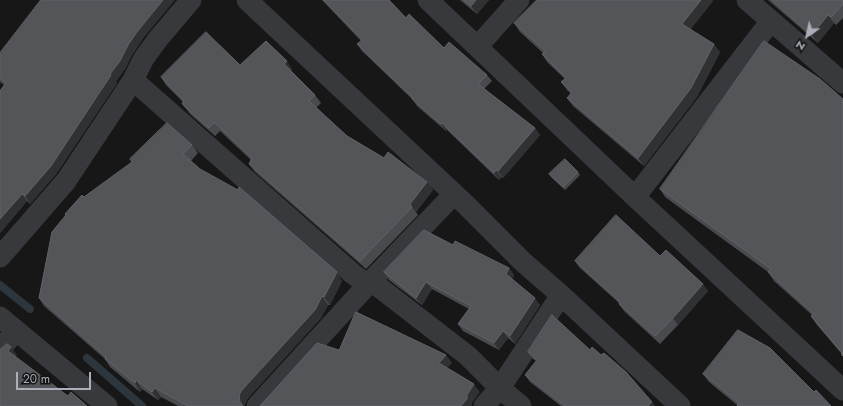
<!DOCTYPE html>
<html>
<head>
<meta charset="utf-8">
<style>
  body { margin:0 }
  #map { position:relative; width:843px; height:406px; overflow:hidden; background:#171718; font-family:Jost,sans-serif }
  canvas { display:block }
  .north { position:absolute; left:787px; top:16px; width:40px; height:40px; -webkit-text-stroke:3px #121213; paint-order:stroke; rotate:214deg; font-size:11px; font-weight:700; line-height:16px; text-align:center; color:#a9afb8 }
  .north::after { content:''; display:block; margin:auto; width:14px; height:18px; background:#a9afb8; clip-path:polygon(50% 0,100% 100%,50% 72%,0 100%) }
  .scale { position:absolute; left:16px; top:372px; width:75px; height:18px; box-sizing:border-box; border:2px solid #a9afb8; border-top:0; padding-left:5px; font-size:12px; line-height:14px; white-space:nowrap; color:#a9afb8; -webkit-text-stroke:3px #121213; paint-order:stroke }
</style>
</head>
<body>
<div id="map">
<canvas width="843" height="406"></canvas>
<div class="north">N</div>
<div class="scale">20 m</div>
</div>
<script>
const context = document.querySelector('canvas').getContext('2d');
context.lineJoin = 'round';
function strokePath(path, color, width, dash) {
  context.strokeStyle = color;
  context.lineWidth = width;
  context.lineCap = dash ? 'butt' : 'round';
  context.setLineDash(dash || []);
  context.stroke(path);
}
function fillPath(path, color) {
  context.fillStyle = color;
  context.fill(path, 'evenodd');
}
strokePath(new Path2D(`
  M0,285l30,24
  M87,358l55,48`), '#2d363c', 8);
strokePath(new Path2D(`
  M191,0l-33,39 -14,19 -11,22 220,194 11,8 7,-1 97,75 32,32 21,18
  M247,0l218,204 58,58 38,33 119,111
  M428,0l207,197 208,193
  M747,0l96,83
  M478,46l41,-46
  M635,197l136,-176
  M0,257l66,-76 67,-101
  M0,317l107,89
  M0,349l16,-18
  M257,406l114,-125 83,-87
  M484,406l16,-18 61,-93`), '#38393d', 21);
fillPath(new Path2D(`
  M322,0h67l17,18 38,30 43,27 5,6 -8,8 51,39 5,7 -37,43 -2,-1 -2,3 -52,-50 -1,1 -29,-25 -4,-6 -51,-49 -5,-7 4,-3z
  M460,0h29l-12,14z
  M537,0h176v1l-23,28 30,23 -23,45 -53,69 -71,-60 -6,-8 4,-4 -4,-4 -6,-8 4,-3 -18,-17 -5,-8 1,-1 -23,-21 -6,-9z
  M768,0h75v18l-7,7 -2,-2 -16,20z
  M142,40l-9,13 -8,16 -9,12 1,2 -61,91 -26,30 -3,-3 -27,32v-142l4,-6 -4,-3v-29z
  M240,65l52,4 -1,2 24,24 6,8 -5,5 31,28 37,22 43,24 6,8 -17,22 2,3 -52,54 -111,-97 -6,-8 2,-4 -31,-29 -5,5 -25,-22 -8,-11 1,-1 -17,-17 -5,-8z
  M843,99v258l-2,-4 -24,-28 -6,-9 1,-1 -38,-34 -6,-9 -103,-75 -5,-8z
  M192,145l6,8 -7,8 9,8 142,112 -12,24h-2l-7,13 -73,80 -3,6v2h-67l-17,-9 -3,3 -16,-11 -2,3 -30,-25 -5,-8 -61,-53 -5,-8 27,-82 -1,-2z
  M578,172l2,3 -15,15 -14,-13 -2,-3z
  M453,245l56,23 5,7 -2,4 28,26 -25,39 -7,-6 -9,12 -36,-19 -5,-7 11,-15 -37,-20 -10,16 -33,-25 -5,-8z
  M660,256l48,35 -30,34 -18,19 -36,-33 -5,-7v-1l-39,-35 -5,-7z
  M590,350l11,5 54,51h-94l-31,-24 -5,-7 11,-14 -3,-2 -5,-7z
  M703,374l111,18 17,14h-94v-1l-28,-23z`), '#484a4d');
fillPath(new Path2D(`
  M163,0h12l-33,40 -9,13 -8,16 -9,12 1,2 -61,91 -26,30 -5,-8 85,-122 18,-29 9,-13z
  M476,0h13l-12,14 -6,-8z
  M701,0h12v1l-25,32 -6,-9z
  M828,15l6,8 -16,20 -6,-8z
  M714,44l6,8 -23,45 -53,69 -6,-8z
  M287,61l5,8 -2,3 -6,-8z
  M442,123l5,7 -1,1 -5,-7z
  M535,128l5,7 -37,43 -5,-7z
  M496,170l5,7 -2,3 -5,-7z
  M427,182l6,8 -17,22 -4,-5 -2,-3z
  M22,194l5,7 -27,32v-14z
  M509,268l5,7 -3,6 -5,-7z
  M337,272l5,9 -12,24 -6,-8z
  M426,282l6,7 -10,16 -6,-7z
  M703,284l5,7 -30,34 -5,-7z
  M322,296l6,9 -7,13 -73,80 -3,6v2h-2l-3,-4 -1,-7 3,-5z
  M535,298l5,7 -25,39 -5,-8z
  M503,331l5,7 -9,12 -5,-7z
  M11,347l6,8 -3,4 -6,-8z
  M446,355l6,8 -7,8 -6,-8z
  M136,380l6,9 -2,3 -5,-9z
  M474,384l6,8 -8,11v3h-11l6,-11z
  M155,388l6,9 -3,3 -6,-8z
  M652,402l3,4h-7z`), '#303133');
const building = new Path2D(`
  M41,0h122l-26,32 -9,13 -8,16 -10,13 1,1 -60,91 -26,30 -3,-2 -22,25v-128l6,-8 -6,-5v-25z
  M324,0h65l17,18 3,-4 35,34 5,-6 38,33 -9,9 57,44 -37,43 -2,-1 -2,3 -52,-50 -1,1 -29,-25 1,-1 -56,-54 5,-4z
  M464,0h12l-5,6z
  M537,0h164l-19,24 32,20 -23,44 -53,70 -71,-60 5,-6 -11,-10 5,-4 -24,-24 3,-3 -31,-28z
  M772,0h71v4l-12,13 -3,-2 -16,20z
  M206,32l34,33 26,-24 21,20 -3,3 31,31 -6,6 38,35 37,22 4,-6 39,30 -17,22 2,3 -52,54 -111,-97 3,-6 -38,-36 -5,6 -25,-22 -2,-3 2,-2 -23,-24z
  M764,41l56,38 23,20v257l-2,-2 1,-1 -31,-37 3,-2 -46,-42 3,-3 -111,-80z
  M167,123l25,22 -9,9 17,15 38,21 1,-3 98,85 -13,25 -2,-1 -7,14 -73,80 -3,5 1,7 3,4h-55l-33,-18 -3,4 -16,-12 -1,3 -30,-24 1,-2 -67,-59 13,-66 14,-17 -1,-1 17,-19 2,2 48,-35 -2,-3z
  M565,159l13,13 -15,15 -14,-13z
  M616,215l44,41 6,-6 37,34 -30,34 -18,18 -36,-32 1,-2 -45,-41z
  M424,230l29,15 2,-4 54,27 -3,6 29,24 -25,38 -7,-5 -9,12 -36,-19 13,-18 -45,-24 -10,16 -32,-26z
  M356,312l90,43 -7,8 35,21 -7,11v4l-6,7h-201l57,-63 22,7z
  M552,315l38,35 2,-3 9,8 3,-2 22,19 26,30 -4,4h-83l-40,-31 12,-15 -9,-8z
  M738,330l32,18 44,44 2,-2 15,16h-93l-1,-1 2,-2 -36,-29z
  M7,344l4,3 -3,4 60,45 3,-4 16,14h-87v-56z`);
fillPath(building, '#535559');
strokePath(building, '#606368', 1);
</script>
</body>
</html>
